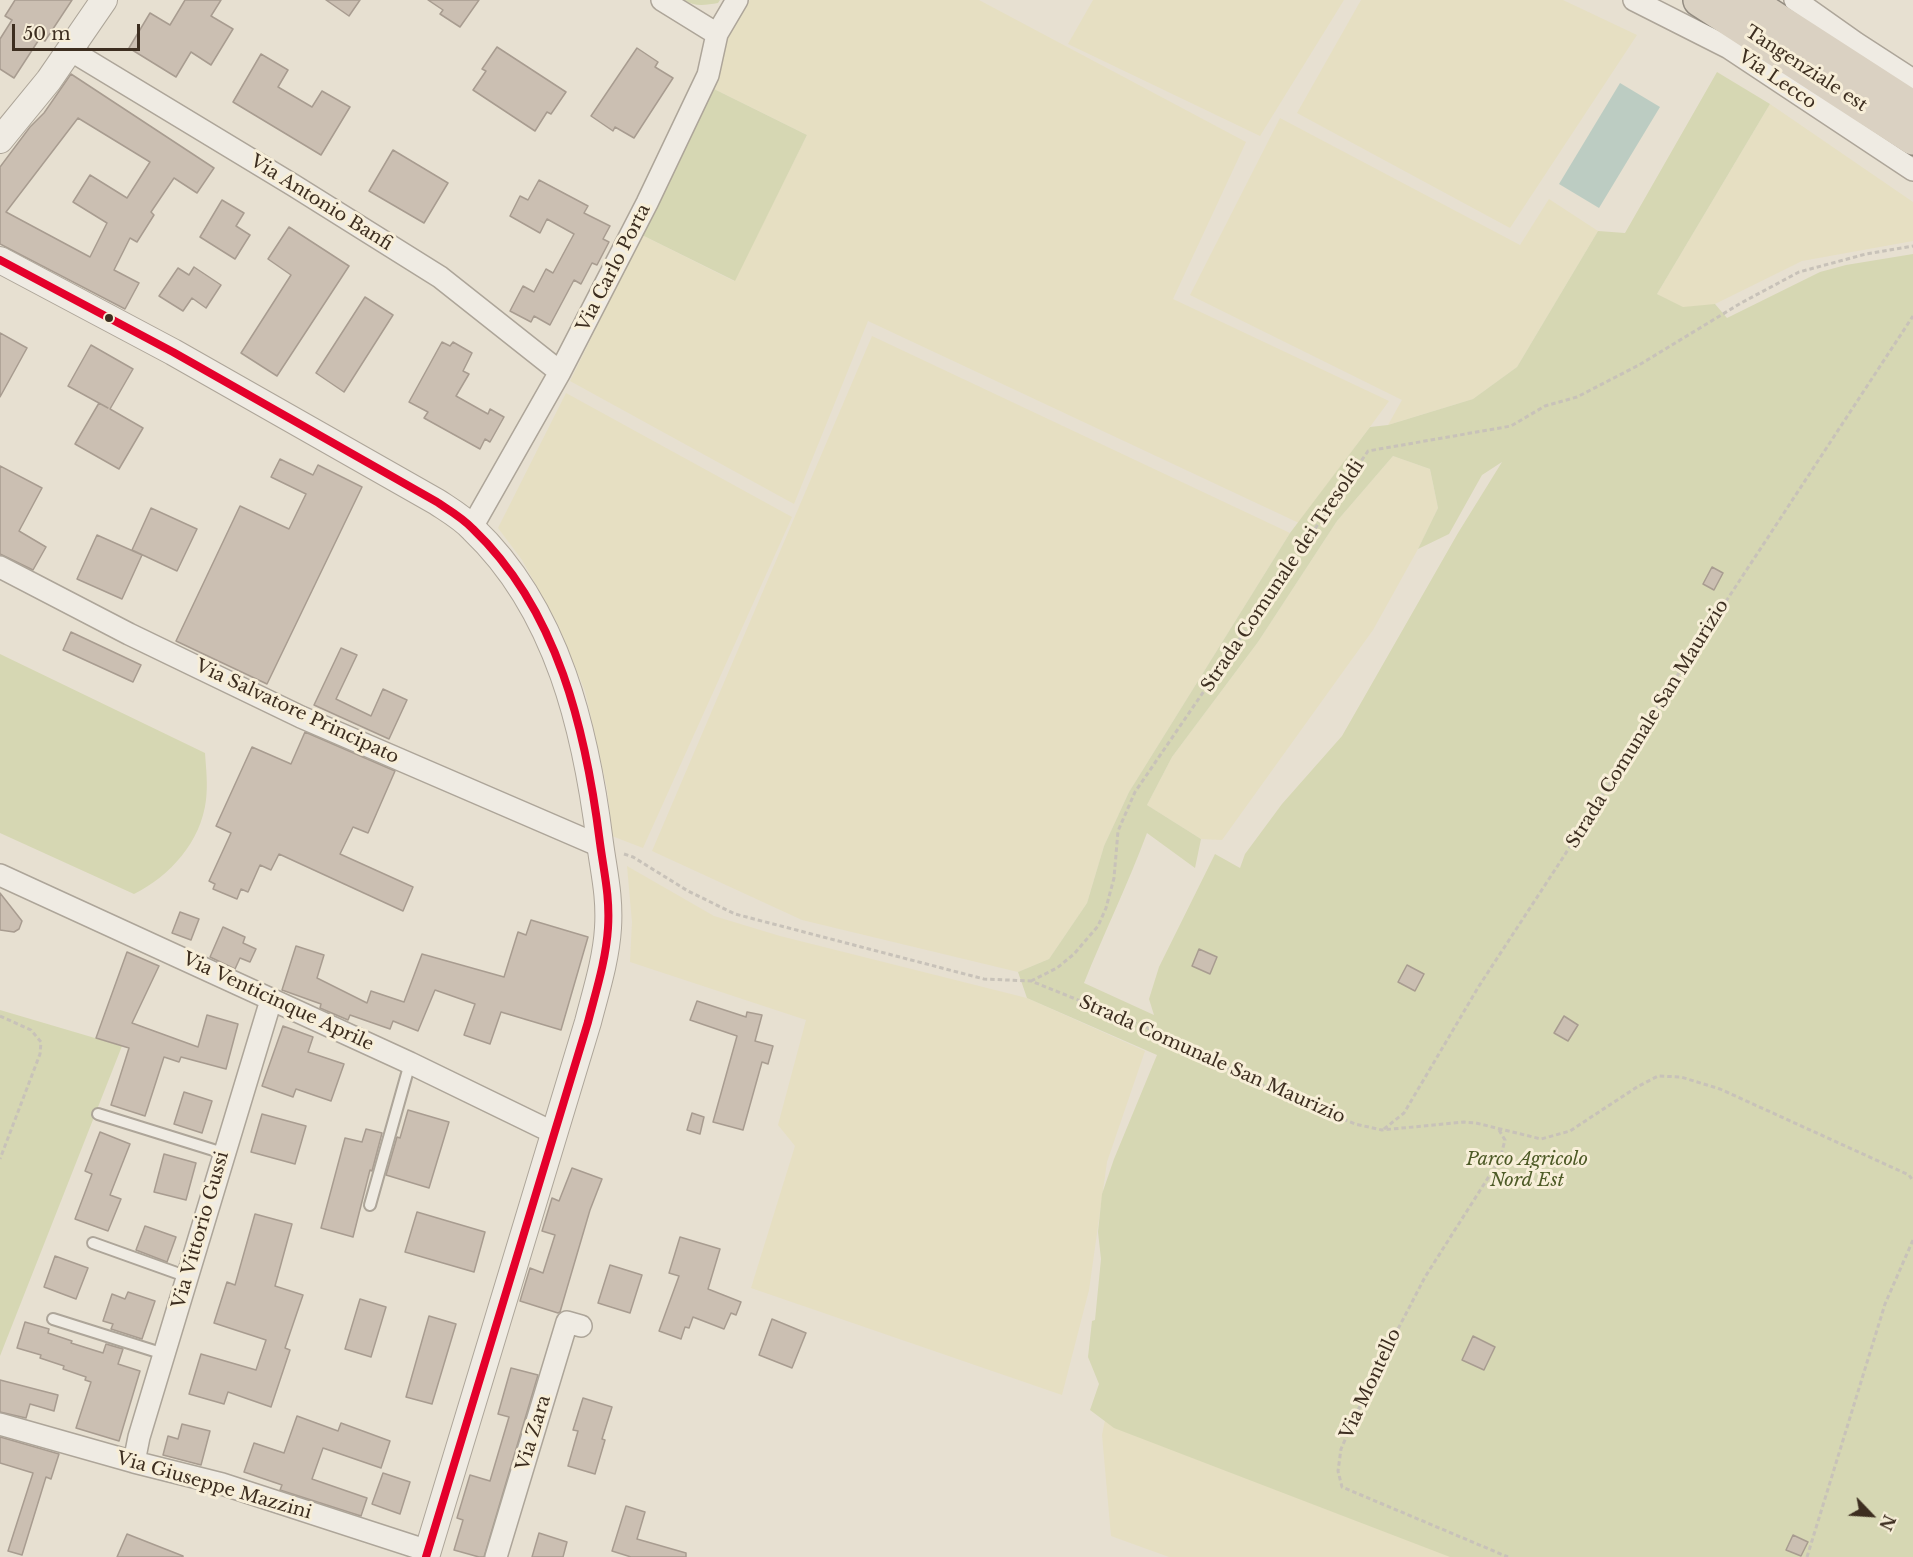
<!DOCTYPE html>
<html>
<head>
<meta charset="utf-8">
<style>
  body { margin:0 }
  #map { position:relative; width:1913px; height:1557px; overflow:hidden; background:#e7e0d1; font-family:"Libre Baskerville",serif }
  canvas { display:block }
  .north { position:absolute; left:1841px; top:1485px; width:60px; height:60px; -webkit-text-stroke:4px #f7eed8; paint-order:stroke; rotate:115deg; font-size:16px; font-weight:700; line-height:24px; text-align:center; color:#3d2e20 }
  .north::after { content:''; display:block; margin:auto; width:21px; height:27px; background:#3d2e20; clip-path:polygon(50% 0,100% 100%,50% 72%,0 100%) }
  .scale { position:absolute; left:12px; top:24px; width:128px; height:27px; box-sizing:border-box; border:3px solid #3d2e20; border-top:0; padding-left:8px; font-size:18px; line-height:21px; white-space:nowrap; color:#3d2e20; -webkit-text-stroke:4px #f7eed8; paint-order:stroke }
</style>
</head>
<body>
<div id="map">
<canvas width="1913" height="1557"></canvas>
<div class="north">N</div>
<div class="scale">50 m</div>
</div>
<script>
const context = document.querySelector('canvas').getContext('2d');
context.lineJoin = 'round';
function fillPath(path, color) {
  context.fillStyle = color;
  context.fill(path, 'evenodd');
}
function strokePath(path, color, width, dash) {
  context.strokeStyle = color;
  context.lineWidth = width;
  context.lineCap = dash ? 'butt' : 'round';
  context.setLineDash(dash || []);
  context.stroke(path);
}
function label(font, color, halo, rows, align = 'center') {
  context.font = font + ' "Libre Baskerville",serif';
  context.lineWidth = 6;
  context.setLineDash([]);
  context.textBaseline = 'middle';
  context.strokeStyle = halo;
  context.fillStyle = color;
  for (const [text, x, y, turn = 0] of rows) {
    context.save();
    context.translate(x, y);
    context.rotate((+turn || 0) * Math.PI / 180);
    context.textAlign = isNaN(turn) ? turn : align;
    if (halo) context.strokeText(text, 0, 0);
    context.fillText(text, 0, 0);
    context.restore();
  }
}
fillPath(new Path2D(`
  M750,0h229l267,142 -73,157 216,102 -90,122 -431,-202 -74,183 -224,-123 72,-146 92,46 73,-146 -95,-47 13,-48z
  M1093,0h251l-84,136 -192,-92z
  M1361,0h202l74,35 -127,193 -213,-115z
  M1770,104l143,98v39l-111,20 -87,43 -24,8 -34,-18z
  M1280,118l240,127 29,-46 49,32 -81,136 -44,32 -85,26 14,-25 -212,-105z
  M872,336l418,197 -161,259 -25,54 -17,57 -38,56 -31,13 -216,-52 -150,-69z
  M566,393l226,124 -149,331 -31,-12 -5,-47 -22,-98 -28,-68 -35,-63 -24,-32z
  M1393,456l37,13 8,39 -20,41 -45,81 -151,210 -21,-1 -54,-34 25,-48 86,-115 79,-121z
  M627,866l87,50 66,20 247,62 118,53 -38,111 -18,128 -27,105 -311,-107 44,-142 -17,-21 28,-105 -176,-58 2,-40z
  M1125,1320l356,237h-312l-58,-21 -9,-101z`), '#e6dfc2');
fillPath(new Path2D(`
  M684,0h36l-2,3c-12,2 -24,4 -34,-3z
  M1717,72l53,32 -113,190 26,13 32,-3 12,14 93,-46 26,-7 67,-11v1303h-463l-336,-129 -24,-18 9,-26 -11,-27 4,-36 3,-1 6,-61 -3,-27 4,-38 12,-35 43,-104 -130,-57 -9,-26 31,-13 38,-56 17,-57 25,-54 161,-259 80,-106 18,-2 85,-26 44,-32 81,-136 27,2zM1393,456l37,13 8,39 -20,41 31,-15 33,-59 20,-13 -44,71 -116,203 -60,68 -37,50 -5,14 -25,-14 -56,113 -10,32 5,16 -70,-32c20,-50 44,-99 63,-150l48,35 6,-29 -54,-34 25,-48 86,-115 79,-121z
  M712,88l95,47 -72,146 -93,-46z
  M0,654l205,99c1,15 3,31 1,47 -5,42 -36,76 -72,94l-134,-61z
  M0,1010l122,36 -122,310z`), '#d6d7b3');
fillPath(new Path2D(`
  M1620,83l40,24 -61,101 -40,-24z`), '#bcccc2');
const building = new Path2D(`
  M15,0h57l-27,41 -5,-3 -26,40 -14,-9v-30l12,-19 -7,-4z
  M185,0h36l-10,16 22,13 -22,36 -20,-13 -15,25 -47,-29 21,-35 20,12z
  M326,0h34l-11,16z
  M428,0h51l-19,27 -20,-13 3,-4z
  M497,47l69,45 -15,22 -4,-2 -12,19 -62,-41 13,-19 -4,-2z
  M637,48l21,14 -3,5 18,11 -39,60 -19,-11 -2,4 -22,-15z
  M261,54l27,16 -10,17 34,20 10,-16 28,16 -29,48 -88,-53z
  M71,74l143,94 -17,25 -23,-15 -23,34 3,3 -17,27 -7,-4 -16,32 25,13 -14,26 -125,-65v-77l30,-40 14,-14zM78,118l72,44 -23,36 -37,-23 -17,27 34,21 -17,34 -84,-45z
  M393,150l55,33 -24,40 -55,-32z
  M539,180l49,26 -4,7 26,13 -7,13 6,3 -12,23 -5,-2 -11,21 -7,-4 -24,45 -16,-9 -3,6 -21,-11 13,-25 11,6 12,-23 7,4 21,-39 -27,-15 -7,14 -30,-17 10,-20 8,4z
  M222,200l22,13 -8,13 14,9 -15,24 -35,-22z
  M289,227l60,39 -72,110 -36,-23 50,-78 -23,-16z
  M194,267l27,18 -15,23 -14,-10 -9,13 -24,-15 19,-28 11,7z
  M365,297l28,18 -49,77 -28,-19z
  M0,333l27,15 -27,49z
  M442,342l8,4 3,-4 19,11 -9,18 6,3 -13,22 32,18 2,-5 14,8 -14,25 -5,-3 -5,10 -56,-31 4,-6 -19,-10z
  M91,345l42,24 -23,40 33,19 -24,41 -44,-25 24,-41 9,5 -40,-22z
  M280,459l33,16 5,-10 44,22 -95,197 -91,-43 64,-135 49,23 17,-35 -35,-17z
  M0,466l42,22 -23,43 27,16 -13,23 -33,-16z
  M151,508l46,21 -20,42 -45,-21z
  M97,535l45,20 -20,44 -45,-20z
  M1712,567l11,6 -9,17 -11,-6z
  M71,632l70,33 -8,17 -70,-32z
  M341,648l16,7 -21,44 35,17 12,-27 24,11 -18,39 -75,-34z
  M305,732l90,39 -27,62 -15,-6 -13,27 73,33 -10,24 -124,-57 -8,16 -11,-5 -12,27 -7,-3 -4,10 -24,-10 2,-5 -6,-3 22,-48 -15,-7 36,-79 39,17z
  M0,893l22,28 -3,8 -5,3 -14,-2z
  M180,912l19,7 -8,21 -19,-7z
  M531,920l57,17 -27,93 -60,-18 -11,32 -26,-9 11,-31 -40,-14 -17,41 -25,-10 -3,8 -40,-14 -2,5 -28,-12 1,-4 -39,-14 14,-44 28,9 -7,23 50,25 4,-12 33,11 18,-48 82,23 14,-45 8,3z
  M223,927l22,10 -2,6 13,6 -6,13 -10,-4 -5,11 -25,-12z
  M1199,949l18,8 -7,17 -18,-8z
  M127,952l32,14 -27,57 66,24 9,-32 31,9 -12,45 -45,-12 -2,5 -15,-5 -19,59 -34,-11 18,-57 -33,-10z
  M1407,965l17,9 -9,17 -17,-9z
  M697,1001l49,16 1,-5 15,3 -7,26 18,5 -5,18 -6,-2 -19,68 -30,-8 24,-86 -47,-16z
  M1564,1016l14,9 -10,16 -14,-8z
  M283,1026l30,11 -5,15 36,12 -13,37 -35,-12 -3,8 -31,-11z
  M184,1092l28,9 -10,32 -28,-9z
  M408,1110l41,12 -20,66 -43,-13 11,-38 3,1z
  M692,1113l12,4 -4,17 -13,-4z
  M262,1114l44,12 -11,38 -44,-12z
  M366,1129l16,4 -10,38 -2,-1 -17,67 -32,-9 24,-90 17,4z
  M100,1132l30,12 -20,51 11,4 -13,32 -33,-12 17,-45 -7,-3z
  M164,1154l32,9 -10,37 -32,-8z
  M572,1168l30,11 -12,31 -30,102 -2,1 -38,-12 10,-33 13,5 12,-38 -13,-4 10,-33 7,3z
  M417,1212l68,20 -11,40 -69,-20z
  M255,1214l37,10 -17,62 28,9 -18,53 5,2 -19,57 -43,-15 -4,12 -35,-10 12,-40 55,16 10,-30 -52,-17 13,-41 8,3z
  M145,1226l31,11 -9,25 -31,-12z
  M680,1237l40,12 -12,40 33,13 -5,13 -5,-2 -7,16 -31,-12 -4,11 -4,-1 -4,12 -22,-8 20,-55 -10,-3z
  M55,1256l33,12 -12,31 -32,-12z
  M610,1265l32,10 -12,38 -32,-10z
  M128,1292l27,9 -13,38 -31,-10 2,-5 -10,-3 9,-27 13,5z
  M360,1299l26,8 -15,50 -26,-8z
  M429,1316l27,8 -24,80 -26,-7z
  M772,1319l34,14 -14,35 -33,-13z
  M25,1322l24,7 -1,4 24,8 -1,2 32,10 3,-9 17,5 -5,15 22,7 -21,70 -43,-13 15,-46 -6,-2 1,-3 -23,-8 1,-3 -24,-8 1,-3 -24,-7z
  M1473,1336l22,11 -11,23 -22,-10z
  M511,1368l27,7 -54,182h-5l-25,-7 9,-30 -6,-2 13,-43 20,6 19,-64 -11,-3z
  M0,1380l58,15 -4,16 -24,-7 -4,14 -26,-6z
  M583,1398l29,9 -10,32 3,1 -10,34 -27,-8 10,-35 -5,-1z
  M297,1416l41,15 3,-8 49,18 -9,27 -58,-20 -11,31 55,19 -6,18 -81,-26 2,-5 -38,-13 10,-29 30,10z
  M182,1424l28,7 -9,34 -38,-10 5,-19 10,3z
  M0,1437l59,17 -8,25 -5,-2 -24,78 -14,-4 25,-78 -33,-10z
  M383,1473l27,9 -10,32 -28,-10z
  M626,1506l19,6 -8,27 49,14v4h-55l-19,-6z
  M539,1533l28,9 -4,15h-31z
  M127,1534l56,22v1h-66z
  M1793,1535l15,7 -7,14 -15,-6z`);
fillPath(building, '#cbbfb2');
strokePath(building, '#a89c90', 1.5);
const service = new Path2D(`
  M98,1114l125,39
  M370,1205l40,-142
  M93,1243l95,34
  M53,1319l111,35`);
const minor = new Path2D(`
  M662,0l55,34
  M1634,0l95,48 184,122
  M1795,0l61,43 57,37
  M70,50l223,135 147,92 120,95
  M472,527l88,-155 87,-169 61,-128 9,-41 20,-34
  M0,567l129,67 172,83 299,129
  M0,875l410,188 144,70
  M0,1424l134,38 88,22 206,67
  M134,1462l5,-25c44,-146 87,-292 132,-437
  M496,1557l71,-235 14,4`);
const tertiary = new Path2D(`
  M0,140l49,-60 55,-80
  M0,260l173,92 264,150c12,8 26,16 36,27 85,81 113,202 127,314 4,30 10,53 8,85 -2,32 -12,63 -20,94l-162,535`);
const motorway = new Path2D(`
  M1700,0l213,138
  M1746,0l167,108`);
strokePath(service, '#ada599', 14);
strokePath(minor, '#ada599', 24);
strokePath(tertiary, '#ada599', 28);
strokePath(motorway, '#928b80', 36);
strokePath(new Path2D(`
  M624,854l9,3 55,34 47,23 249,65 47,2 129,52 95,49 100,42 27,6 82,-8 12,1 65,16 29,-8 67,-44 21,-11 23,1 39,12 189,86 4,6
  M1031,981l26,-13 17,-14 24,-28 8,-18 8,-30 4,-47 17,-39 233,-341 143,-25 34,-20 32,-9 62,-32 102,-62 58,-31 67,-18 47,-8
  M0,1016l31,14 10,12 -1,12 -40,105
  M1384,1129l20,-16 75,-127 85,-130 115,-183 234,-357
  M1499,1130l6,10 -5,19 -75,118 -55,106 -29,66 -3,22 4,16 166,70
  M1807,1557l78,-253 28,-64`), '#c8c2b9', 3, [4.5, 3]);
strokePath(service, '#efebe3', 10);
strokePath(minor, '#efebe3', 21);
strokePath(tertiary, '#efebe3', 26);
strokePath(motorway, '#dad1c2', 33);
strokePath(new Path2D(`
  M0,260l173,92 264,150c12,8 26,16 36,27 85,81 113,202 127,314 4,30 10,53 8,85 -2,32 -12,63 -20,94l-162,535`), '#e4002b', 8);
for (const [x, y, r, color] of [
  [109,318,5,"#3d2e20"]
]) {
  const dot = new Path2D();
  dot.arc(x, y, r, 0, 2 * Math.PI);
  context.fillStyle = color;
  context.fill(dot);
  strokePath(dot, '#f7eed8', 2);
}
label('18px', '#3d2e20', '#f7eed8', [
  ["Tangenziale est",1806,69,33],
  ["Via Lecco",1777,80,34],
  ["Via Antonio Banfi",321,203,32],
  ["Via Carlo Porta",614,268,-63],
  ["Strada Comunale dei Tresoldi",1283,576,-56],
  ["Via Salvatore Principato",297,712,25],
  ["Strada Comunale San Maurizio",1648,724,-58],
  ["Via Venticinque Aprile",278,1002,25],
  ["Strada Comunale San Maurizio",1212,1060,24],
  ["Via Vittorio Gussi",201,1230,-74],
  ["Via Montello",1371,1384,-65],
  ["Via Zara",534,1433,-73],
  ["Via Giuseppe Mazzini",214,1486,16]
]);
label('italic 18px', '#4d5a26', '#f7eed8', [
  ["Parco Agricolo",1527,1160],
  ["Nord Est",1527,1181]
]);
</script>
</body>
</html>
